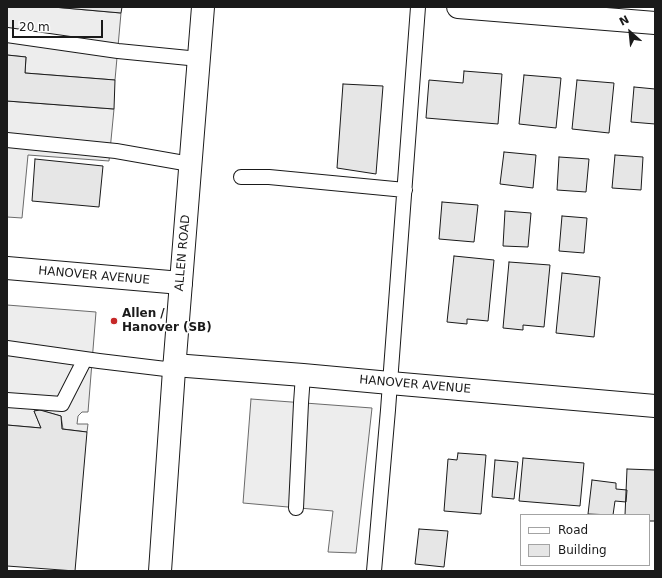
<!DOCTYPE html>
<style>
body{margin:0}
#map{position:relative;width:662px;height:578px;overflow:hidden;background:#fff;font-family:"DejaVu Sans",sans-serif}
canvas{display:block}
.frame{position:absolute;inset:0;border:8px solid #1a1a1a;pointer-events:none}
.legend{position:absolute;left:520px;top:514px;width:130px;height:52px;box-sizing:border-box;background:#fff;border:1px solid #a3a3a3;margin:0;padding:5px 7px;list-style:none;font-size:12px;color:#1a1a1a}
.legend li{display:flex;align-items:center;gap:8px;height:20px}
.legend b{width:20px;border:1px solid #a3a3a3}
.north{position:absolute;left:610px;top:12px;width:40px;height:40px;-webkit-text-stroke:3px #fff;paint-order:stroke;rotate:333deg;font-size:11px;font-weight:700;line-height:16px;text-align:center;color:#1a1a1a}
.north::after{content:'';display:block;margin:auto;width:14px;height:18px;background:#1a1a1a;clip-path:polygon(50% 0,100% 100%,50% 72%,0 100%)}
.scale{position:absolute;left:12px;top:20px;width:91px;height:18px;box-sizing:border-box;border:2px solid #1a1a1a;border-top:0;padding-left:5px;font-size:12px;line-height:14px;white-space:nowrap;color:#1a1a1a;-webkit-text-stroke:3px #fff;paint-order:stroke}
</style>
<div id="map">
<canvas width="662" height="578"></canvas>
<div class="frame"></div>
<ul class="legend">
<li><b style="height:5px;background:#fff"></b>Road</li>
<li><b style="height:11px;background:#e6e6e6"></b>Building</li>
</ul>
<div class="north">N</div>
<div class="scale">20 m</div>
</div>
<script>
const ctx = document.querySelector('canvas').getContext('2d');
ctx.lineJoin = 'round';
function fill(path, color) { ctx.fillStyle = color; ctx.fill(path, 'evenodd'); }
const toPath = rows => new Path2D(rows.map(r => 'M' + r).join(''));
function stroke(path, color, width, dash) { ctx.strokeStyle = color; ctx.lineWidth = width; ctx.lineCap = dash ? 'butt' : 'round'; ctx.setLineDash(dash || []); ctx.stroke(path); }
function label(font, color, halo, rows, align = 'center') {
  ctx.font = font + ' "DejaVu Sans",sans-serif'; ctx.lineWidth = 3; ctx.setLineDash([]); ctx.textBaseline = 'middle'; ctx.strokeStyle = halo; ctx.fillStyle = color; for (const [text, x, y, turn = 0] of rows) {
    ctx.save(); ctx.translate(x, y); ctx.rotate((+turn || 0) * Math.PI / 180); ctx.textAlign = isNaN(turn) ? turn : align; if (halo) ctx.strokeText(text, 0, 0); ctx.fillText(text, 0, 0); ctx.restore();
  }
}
const built = toPath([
 [7,7,53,7,121,13,115,80,25,73,26,57,7,55,7,7],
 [7,101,114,109,109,161,28,155,22,218,7,217,7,101],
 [7,305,96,312,88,412,82,412,78,416,77,424,88,424,87,432,63,429,61,416,40,410,34,411,41,428,7,425,7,305],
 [251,399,372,408,356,553,328,552,333,511,243,503,251,399]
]);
fill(built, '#ededed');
stroke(built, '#6a6a6a', 1);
const building = toPath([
 [53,7,122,7,121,13,53,7],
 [7,55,26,57,25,73,115,80,114,109,7,101,7,55],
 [464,71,502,74,498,124,426,118,429,80,463,83,464,71],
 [524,75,561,78,556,128,519,124,524,75],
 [577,80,614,83,609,133,572,129,577,80],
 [343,84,383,86,376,174,337,168,343,84],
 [634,87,655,89,655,124,631,122,634,87],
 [504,152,536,155,533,188,500,184,504,152],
 [615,155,643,157,641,190,612,188,615,155],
 [559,157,589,159,586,192,557,190,559,157],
 [35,159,103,166,99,207,32,201,35,159],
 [442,202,478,205,474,242,439,239,442,202],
 [505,211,531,213,528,247,503,246,505,211],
 [562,216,587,218,584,253,559,251,562,216],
 [454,256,494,260,488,321,467,319,467,324,447,322,454,256],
 [509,262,550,265,544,327,523,325,523,330,503,328,509,262],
 [562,273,600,277,594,337,556,333,562,273],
 [40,410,61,416,62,429,87,432,75,571,7,566,7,425,41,428,34,411,40,410],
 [458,453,486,455,481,514,444,511,448,459,457,460,458,453],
 [523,458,584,463,580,506,519,501,523,458],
 [495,460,518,462,514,499,492,497,495,460],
 [627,469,655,470,655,521,649,521,649,515,625,515,627,469],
 [592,480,616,483,616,489,627,490,626,502,615,501,613,515,588,514,592,480],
 [419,529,448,531,444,567,415,564,419,529]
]);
fill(building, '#e6e6e6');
stroke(building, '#1a1a1a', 1);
const lane = toPath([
 [7,35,118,51,199,59],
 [7,140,116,151,190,164],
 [241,177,269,177,405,190],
 [7,348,99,361,174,370],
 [7,400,62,404,85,359],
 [296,508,301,403,303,375],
 [374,571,388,410,418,7]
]);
const street = toPath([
 [458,7,655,23],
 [7,268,181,283],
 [174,365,303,375,390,383,655,406]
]);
const secondary = toPath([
 [160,571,174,370,203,7]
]);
stroke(lane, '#1a1a1a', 16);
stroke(street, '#1a1a1a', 24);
stroke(secondary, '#1a1a1a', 24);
stroke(lane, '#fff', 14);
stroke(street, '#fff', 22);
stroke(secondary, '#fff', 22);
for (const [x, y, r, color] of [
 [114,321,4,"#c62828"]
]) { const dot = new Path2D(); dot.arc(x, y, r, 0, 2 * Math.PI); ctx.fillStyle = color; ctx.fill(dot); stroke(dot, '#fff', 1.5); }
label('12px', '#1a1a1a', '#fff', [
 ["ALLEN ROAD",183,253,-85],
 ["HANOVER AVENUE",94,276,5],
 ["HANOVER AVENUE",415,385,5]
]);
label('bold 12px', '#1a1a1a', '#fff', [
 ["Allen /",122,314],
 ["Hanover (SB)",122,328]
], 'left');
</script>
